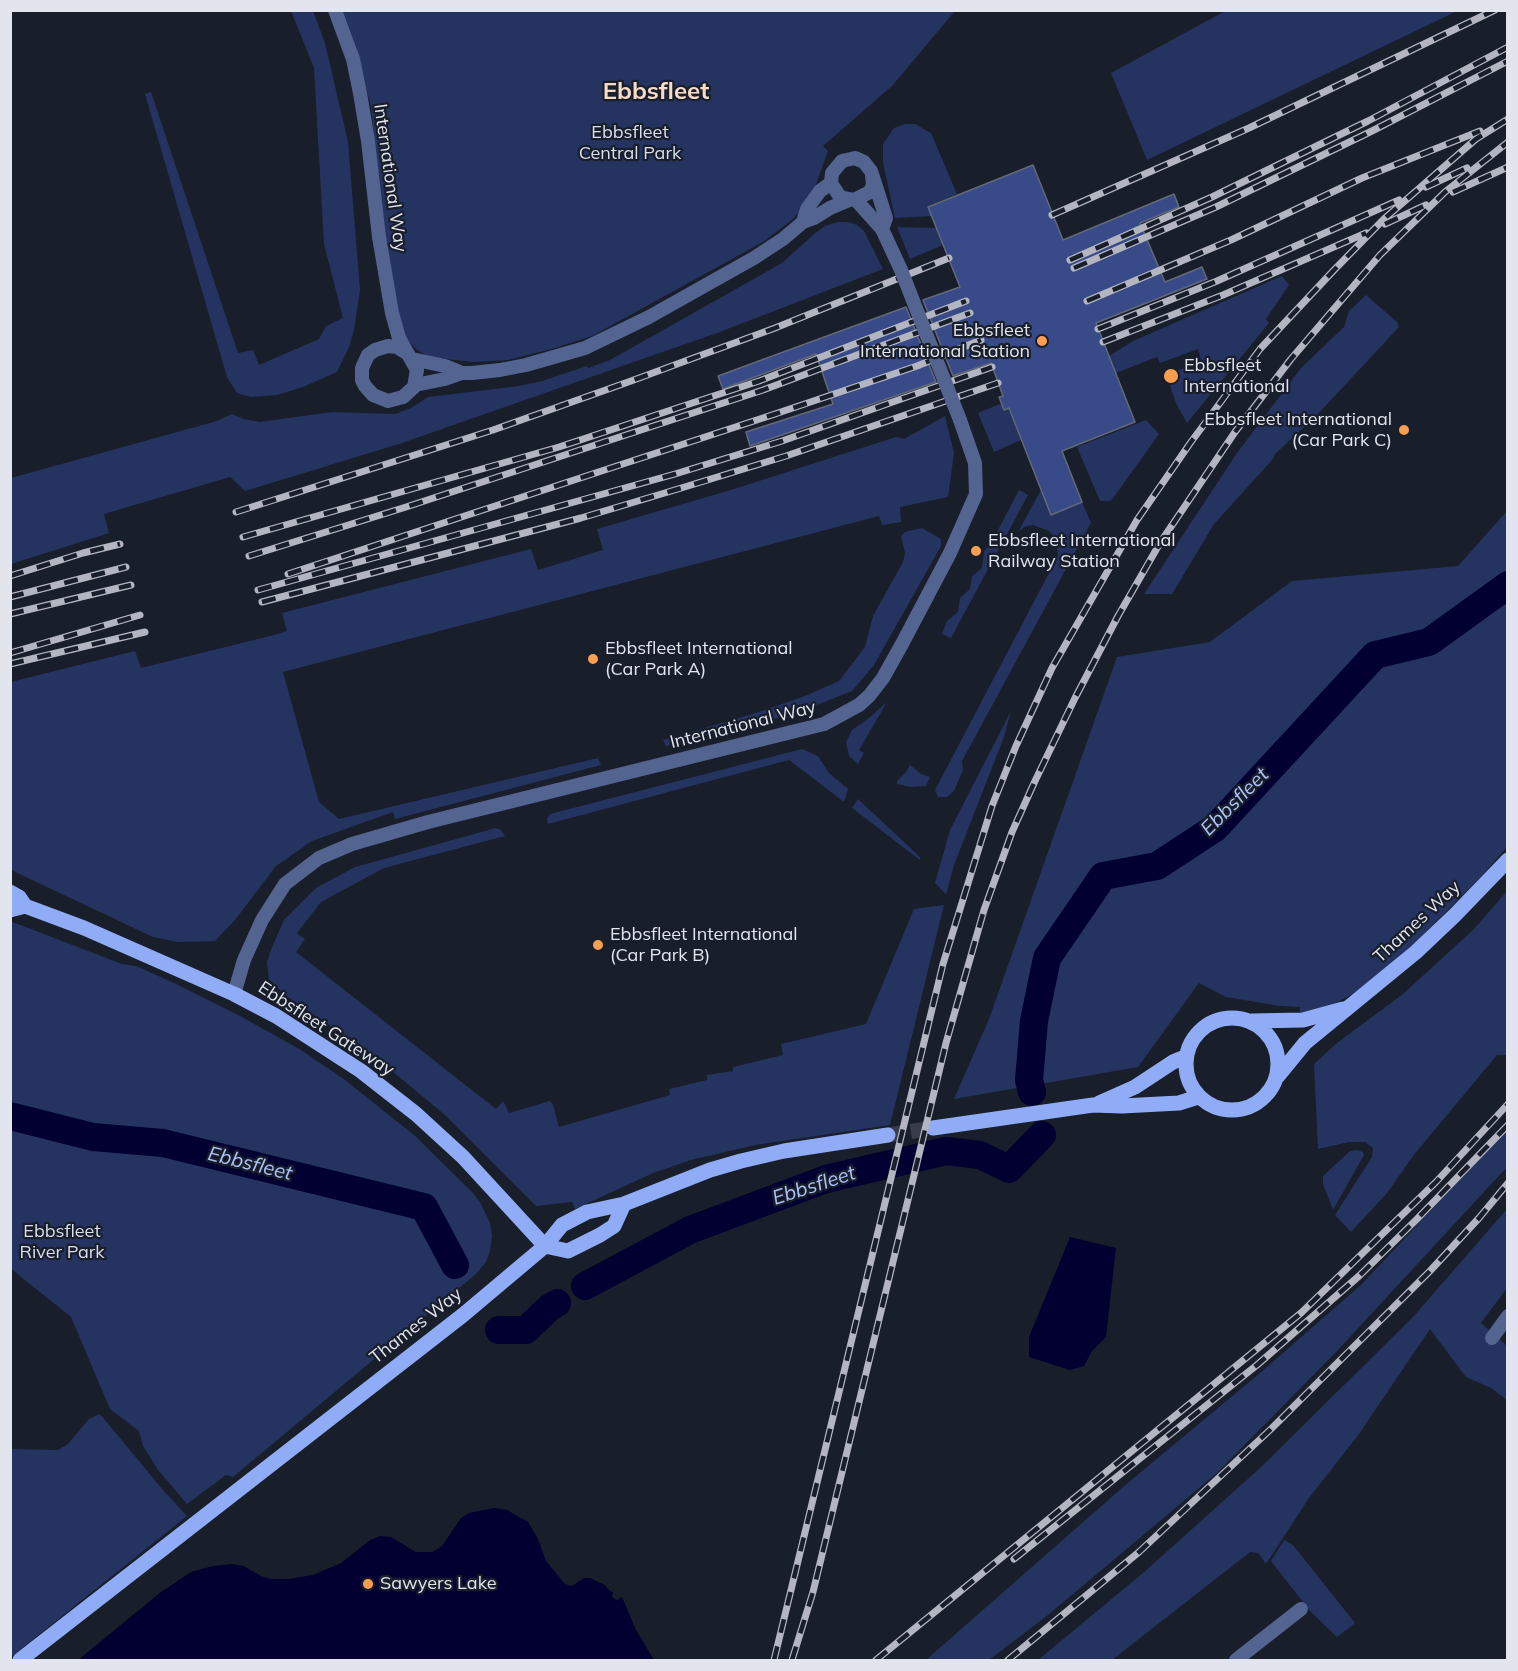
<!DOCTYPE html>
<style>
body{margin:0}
#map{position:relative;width:1518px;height:1671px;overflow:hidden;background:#191e2b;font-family:Mulish,sans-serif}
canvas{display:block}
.frame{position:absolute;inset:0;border:12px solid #e2e5ee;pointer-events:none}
</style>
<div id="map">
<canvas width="1518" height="1671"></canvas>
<div class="frame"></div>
</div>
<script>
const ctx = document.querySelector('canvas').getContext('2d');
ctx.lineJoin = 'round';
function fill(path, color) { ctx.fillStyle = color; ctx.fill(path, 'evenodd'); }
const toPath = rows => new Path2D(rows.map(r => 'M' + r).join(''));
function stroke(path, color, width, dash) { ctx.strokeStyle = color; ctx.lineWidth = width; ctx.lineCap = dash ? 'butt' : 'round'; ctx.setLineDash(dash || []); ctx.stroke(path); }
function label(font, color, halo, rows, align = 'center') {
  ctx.font = font + ' Mulish,sans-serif'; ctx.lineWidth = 4.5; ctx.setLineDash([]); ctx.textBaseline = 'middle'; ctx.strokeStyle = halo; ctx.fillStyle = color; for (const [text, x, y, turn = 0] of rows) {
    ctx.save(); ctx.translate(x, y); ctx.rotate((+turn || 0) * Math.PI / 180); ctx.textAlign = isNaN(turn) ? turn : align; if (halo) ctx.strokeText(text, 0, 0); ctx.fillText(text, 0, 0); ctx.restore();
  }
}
fill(toPath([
 [1227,10,1457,10,1457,11,1147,160,1111,73],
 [291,11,313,11,325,43,348,142,360,290,354,330,349,347,337,372,303,387,277,395,251,397,237,393,227,377,145,94,151,92,238,353,253,350,259,365,319,339,326,326,343,318,324,244,314,68],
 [343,11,955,11,892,86,823,146,828,151,815,187,801,210,793,219,763,242,592,336,555,348,508,360,473,362,429,357,417,350,402,334,385,240,371,107,355,43],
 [905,124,915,124,931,133,957,194,928,206,932,216,895,218,894,214,883,162,883,144,894,128],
 [838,222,848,222,857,225,864,231,883,269,717,333,399,444,245,491,230,477,104,514,109,533,11,564,11,478,217,421,232,414,244,419,260,422,332,412,395,414,411,408,428,397,519,386,542,381,587,366,588,368,610,360,782,263,814,234,825,226],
 [897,227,937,228,943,245,910,259],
 [1282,276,1289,285,1266,319,1269,323,1187,423,1176,403,1170,386,1175,372,1201,360,1198,349,1160,363,1157,357,1116,373,1109,356,1133,341],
 [1366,295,1397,322,1399,327,1317,415,1275,454,1273,459,1214,524,1172,594,1144,594,1237,453,1301,368,1344,327,1349,311],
 [1000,404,1009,408,1021,440,994,452,978,413],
 [945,416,954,453,948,497,900,507,901,522,882,525,879,516,283,672,319,802,339,819,598,758,601,765,395,819,393,812,312,841,276,866,235,920,215,941,178,942,153,937,11,870,11,682,135,651,141,668,274,635,287,631,282,613,531,549,538,570,603,550,597,529,734,489,896,437,904,439],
 [1146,420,1159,434,1111,501,1100,501,1077,447],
 [1019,490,1028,495,1006,536,997,532],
 [1041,490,1051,515,1082,502,1091,523,962,761,963,770,954,791,947,797,938,797,935,790,1058,556,1056,539,1049,531,1033,525,1024,527,1018,532],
 [1507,511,1507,847,1478,880,1417,941,1389,966,1356,992,1332,1005,1300,1013,1300,1007,1280,1006,1226,997,1199,983,1138,1067,954,1099,989,1019,1117,657,1210,642,1292,581,1458,566],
 [922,528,941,539,941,546,874,665,852,691,794,714,666,746,663,740,753,714,805,696,839,681,865,647,873,616,903,562,905,553,901,536,905,532],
 [992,540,1001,545,951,638,942,634,947,621,958,612,960,598,970,589,972,576,982,568,984,552],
 [887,702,859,750,864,753,858,764,849,756,846,742,852,730,869,718],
 [1011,711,1004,737,954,865,946,894,935,883,950,830],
 [802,749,818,756,829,773,848,789,844,802,789,760,548,824,547,819,550,814],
 [910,765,921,774,930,777,926,786,910,787,897,784,897,781,906,772],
 [858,799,920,857,920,860,852,808],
 [496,828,501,830,505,836,384,868,321,902,297,933,305,939,296,952,496,1109,503,1101,509,1113,550,1101,553,1105,559,1127,670,1095,669,1089,707,1080,707,1075,733,1071,733,1067,783,1055,781,1044,866,1024,914,909,944,905,890,1125,755,1145,691,1160,653,1173,575,1209,572,1202,536,1206,445,1115,369,1052,285,995,269,979,267,962,272,947,284,920,316,888,355,867],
 [1507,891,1507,1055,1497,1055,1413,1156,1387,1193,1351,1232,1335,1215,1372,1157,1373,1148,1365,1142,1349,1142,1318,1149,1314,1064,1337,1043,1403,994,1474,929],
 [10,921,122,964,136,966,174,983,240,1016,301,1050,345,1080,414,1135,473,1193,480,1202,490,1223,492,1235,490,1251,486,1262,476,1274,233,1477,226,1475,187,1504,158,1470,143,1446,139,1431,110,1409,71,1317,11,1269],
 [1507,1129,1507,1167,1337,1351,1217,1473,1048,1615,989,1660,926,1660,1123,1487,1260,1373,1361,1285],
 [1357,1150,1363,1152,1364,1155,1333,1210,1323,1184,1323,1176,1350,1151],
 [1507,1209,1507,1288,1481,1323,1507,1346,1507,1400,1491,1388,1466,1377,1430,1329,1359,1434,1309,1498,1266,1564,1258,1553,1250,1552,1112,1660,1038,1660,1143,1573,1260,1468,1413,1317],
 [100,1414,163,1490,187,1516,11,1657,11,1449,58,1450,68,1444,89,1419],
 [1284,1540,1293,1545,1355,1623,1337,1637,1310,1611,1271,1561]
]), '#253361');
fill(toPath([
 [1070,1237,1116,1248,1106,1337,1092,1351,1084,1366,1070,1370,1029,1357,1029,1337],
 [494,1508,507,1510,528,1522,538,1539,546,1561,565,1584,572,1586,584,1578,590,1578,605,1585,610,1591,613,1592,612,1597,617,1600,622,1597,636,1630,654,1660,78,1660,161,1592,191,1572,213,1566,231,1564,244,1566,261,1576,270,1579,289,1579,313,1575,341,1563,370,1540,380,1536,391,1537,416,1552,432,1552,442,1546,461,1518,469,1513]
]), '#020031');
stroke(toPath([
 [1032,1092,1029,1080,1034,1021,1047,958,1103,876,1157,866,1215,828,1375,655,1429,642,1508,585],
 [10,1116,93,1137,163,1143,424,1207,455,1265],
 [585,1286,690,1230,826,1179,946,1151,980,1155,1009,1169,1042,1135],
 [499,1330,526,1330,549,1308,557,1303]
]), '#020031', 28);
const building = toPath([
 [1033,165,1063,240,1174,194,1179,207,1140,223,1165,282,1202,267,1207,279,1096,323,1135,422,1062,451,1082,502,1051,515,1009,408,1004,410,999,397,1003,396,991,363,953,376,923,300,960,287,928,207,1033,165],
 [906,307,936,382,750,446,746,432,833,404,816,354,723,389,718,376,906,307]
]);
fill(building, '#384b88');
stroke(building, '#636978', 1.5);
stroke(toPath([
 [888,1135,933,1128]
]), '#373c48', 15, [15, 8]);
stroke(toPath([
 [335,10,353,59,360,93,368,141,379,237,392,313,399,338,417,370,414,387,403,397,388,401,373,395,365,386,362,380,362,368,368,355,375,350,388,346,397,347,405,352],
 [856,200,882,229,886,218,871,171,864,162,855,158,842,161,832,173,831,183,840,197,854,200,870,192,873,185,872,175],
 [803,222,807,209,820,191,831,183],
 [412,359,445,366,462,373,472,373,500,370,526,365,585,348,649,317,754,258,783,239,803,222,814,218,830,208,849,200],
 [415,385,445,379,462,373],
 [234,994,244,960,262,920,285,884,319,858,352,844,428,822,824,724,859,705,869,696,883,678,902,644,950,553,976,494,975,463,960,420],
 [1492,1338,1508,1316],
 [1236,1660,1301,1609]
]), '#546491', 14);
stroke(toPath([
 [10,892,19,897,25,906,84,928,234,994,276,1016,361,1071,416,1114,463,1157,545,1246],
 [10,910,25,906],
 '1186 1064a46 46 0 1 1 92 0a46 46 0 1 1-92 0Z',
 [1252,1021,1303,1020,1343,1009],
 [1278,1076,1305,1043,1416,952,1455,915,1508,860],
 [1099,1103,1135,1087,1173,1062,1185,1057],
 [933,1128,1093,1105,1122,1106,1179,1103,1198,1097],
 [545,1246,568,1251,600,1235,614,1226,624,1204],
 [20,1660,463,1315,545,1246,562,1225,587,1212,624,1204,710,1170,741,1161,784,1151,888,1135]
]), '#91acf6', 15);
const rail = toPath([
 [1426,187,1467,168],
 [1453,192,1508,167],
 [1052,215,1249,128,1495,10],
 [1385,224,1426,205],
 [1070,260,1212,197,1368,121,1508,47],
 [1074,268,1216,207,1372,131,1508,61],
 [1087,301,1231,240,1362,178,1480,131],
 [1098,329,1217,281,1399,200],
 [1103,342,1223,295,1366,233],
 [236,512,493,430,631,381,775,328,949,258],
 [243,537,559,447,759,381,966,301],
 [249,556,406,507,763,390,970,313],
 [288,574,772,415,917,366,981,340],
 [10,576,83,553,120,544],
 [258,590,675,474,782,441,992,367],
 [10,597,126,567],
 [262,602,581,518,678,489,786,456,998,383],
 [10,614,131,585],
 [10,653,140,615],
 [10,664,145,632],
 [1014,1559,1257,1365,1359,1276,1417,1219,1508,1125],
 [774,1660,943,964,992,806,1016,746,1052,668,1137,520,1191,442,1260,349,1335,269,1384,219,1476,139,1508,119],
 [792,1660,813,1592,946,1043,984,910,1012,832,1035,781,1075,698,1118,616,1160,543,1235,432,1291,359,1380,255,1445,192,1508,142],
 [876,1660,1301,1313,1436,1182,1508,1104],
 [1008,1660,1139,1552,1271,1429,1430,1271,1479,1218,1508,1183]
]);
stroke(rail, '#b3b6c0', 7);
stroke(rail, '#191e2b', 4.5, [14]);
stroke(toPath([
 [882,229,901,270,960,420]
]), '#546491', 14);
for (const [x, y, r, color] of [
 [1042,341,6,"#fb9e50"],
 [1171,376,8,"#fb9e50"],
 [1404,430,6,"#fb9e50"],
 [976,551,6,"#fb9e50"],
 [593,659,6,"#fb9e50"],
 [598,945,6,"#fb9e50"],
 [368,1584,6,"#fb9e50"]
]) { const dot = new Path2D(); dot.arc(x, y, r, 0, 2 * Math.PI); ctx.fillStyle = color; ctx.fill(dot); stroke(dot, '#191e2b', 2); }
label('18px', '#d7dff1', '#191e2b', [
 ["Ebbsfleet",630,133],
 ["Central Park",630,154],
 ["Ebbsfleet",62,1232],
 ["River Park",62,1253]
]);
label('18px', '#e2e5ee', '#191e2b', [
 ["International Way",390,178,82],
 ["International Way",743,725,-14],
 ["Thames Way",1417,922,-43],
 ["Ebbsfleet Gateway",326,1029,33],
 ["Thames Way",416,1326,-38]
]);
label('18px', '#e2e5ee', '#191e2b', [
 ["Ebbsfleet",1030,331,"right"],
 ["International Station",1030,352,"right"],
 ["Ebbsfleet",1184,366],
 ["International",1184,387],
 ["Ebbsfleet International",1392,420,"right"],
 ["(Car Park C)",1392,441,"right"],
 ["Ebbsfleet International",988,541],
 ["Railway Station",988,562],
 ["Ebbsfleet International",605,649],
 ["(Car Park A)",605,670],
 ["Ebbsfleet International",610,935],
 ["(Car Park B)",610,956],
 ["Sawyers Lake",380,1584]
], 'left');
label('italic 20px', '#aec2f9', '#191e2b', [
 ["Ebbsfleet",1235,802,-45],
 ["Ebbsfleet",250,1164,14],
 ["Ebbsfleet",814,1186,-18]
]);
label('bold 24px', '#f6dbc8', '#191e2b', [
 ["Ebbsfleet",656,92]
]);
</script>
